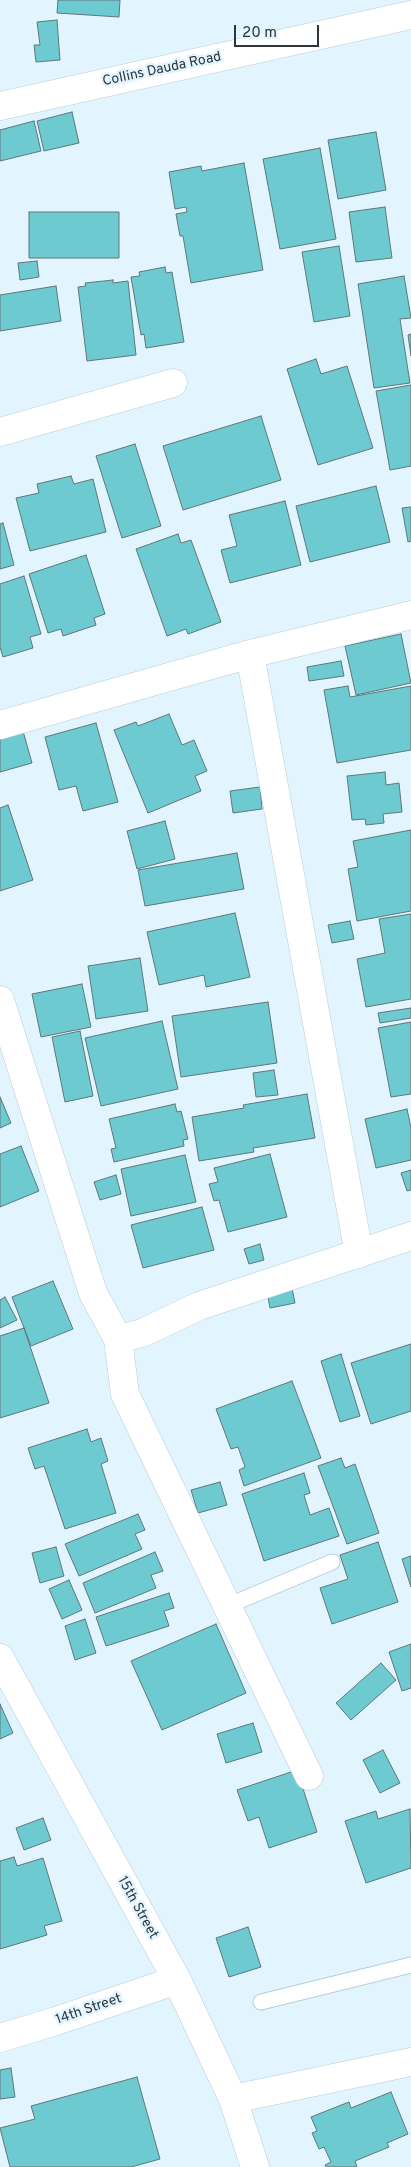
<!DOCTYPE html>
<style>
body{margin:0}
#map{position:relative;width:411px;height:2167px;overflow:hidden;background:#e2f5fe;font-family:Overpass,sans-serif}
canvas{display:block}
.scale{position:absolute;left:234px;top:25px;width:85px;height:22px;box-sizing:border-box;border:2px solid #2d363b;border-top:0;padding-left:6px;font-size:15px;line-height:18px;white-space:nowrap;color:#2d363b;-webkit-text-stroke:4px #e2f5fe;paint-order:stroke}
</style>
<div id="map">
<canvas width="411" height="2167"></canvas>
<div class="scale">20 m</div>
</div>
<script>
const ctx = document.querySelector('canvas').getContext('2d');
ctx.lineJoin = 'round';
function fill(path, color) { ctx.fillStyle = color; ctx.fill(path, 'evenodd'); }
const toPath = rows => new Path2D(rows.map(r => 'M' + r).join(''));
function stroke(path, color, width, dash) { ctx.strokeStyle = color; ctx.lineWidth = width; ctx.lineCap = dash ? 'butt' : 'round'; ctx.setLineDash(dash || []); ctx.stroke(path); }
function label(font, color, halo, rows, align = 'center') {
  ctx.font = font + ' Overpass,sans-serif'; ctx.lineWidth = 5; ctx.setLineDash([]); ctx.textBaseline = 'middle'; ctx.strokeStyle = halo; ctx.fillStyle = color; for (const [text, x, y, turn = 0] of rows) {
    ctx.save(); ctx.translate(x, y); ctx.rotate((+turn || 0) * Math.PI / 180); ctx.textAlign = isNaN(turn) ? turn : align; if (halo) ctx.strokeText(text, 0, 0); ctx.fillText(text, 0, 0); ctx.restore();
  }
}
const building = toPath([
 [58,0,120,0,119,17,57,13,58,0],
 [57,20,60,60,36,62,34,45,40,45,37,22,57,20],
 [72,112,79,143,44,151,37,121,72,112],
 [34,121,41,151,0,161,0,130,34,121],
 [376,132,386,190,338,199,328,140,376,132],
 [320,148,336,239,280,249,263,159,320,148],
 [244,163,263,270,191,283,183,236,180,236,176,214,187,212,186,207,175,209,169,172,201,166,202,171,244,163],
 [385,207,392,258,356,262,349,212,385,207],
 [29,212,119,212,119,258,29,258,29,212],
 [339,246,350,316,314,322,302,252,339,246],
 [37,261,39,277,20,280,18,263,37,261],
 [165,267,166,273,172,272,184,342,146,348,144,334,141,335,131,277,140,276,139,272,165,267],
 [404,276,411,318,400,319,410,383,374,388,358,284,404,276],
 [113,280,113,283,128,281,136,355,87,361,78,287,86,286,85,283,113,280],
 [56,286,61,321,0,331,0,295,56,286],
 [411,334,411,356,408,335,411,334],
 [316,359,321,374,347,366,373,448,318,465,287,369,316,359],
 [411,385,411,466,390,470,376,391,411,385],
 [261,416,281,480,183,510,163,446,261,416],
 [135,444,161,526,122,538,96,456,135,444],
 [71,476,74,484,93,479,106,532,30,551,16,498,39,493,37,484,71,476],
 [376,486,390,542,310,562,296,506,376,486],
 [285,501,301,565,230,583,221,550,237,546,229,515,285,501],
 [411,507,411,541,408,542,402,508,411,507],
 [3,523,14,565,0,569,0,524,3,523],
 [178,534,181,543,191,540,221,622,188,634,186,629,167,636,136,549,178,534],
 [86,555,105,614,94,618,96,625,63,636,61,629,48,633,29,574,86,555],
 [24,576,41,634,30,637,33,648,3,657,0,647,0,584,24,576],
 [401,634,411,683,356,695,345,646,401,634],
 [341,661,344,676,309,681,307,667,341,661],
 [348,686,350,697,411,686,411,750,337,763,324,690,348,686],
 [169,714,182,745,194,740,207,771,195,776,201,791,148,813,114,730,136,722,138,726,169,714],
 [96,723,118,802,83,811,76,786,59,790,45,737,96,723],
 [23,731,32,763,0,772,0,738,23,731],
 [385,772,386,785,399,783,402,812,383,814,384,823,366,825,365,819,352,820,347,776,385,772],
 [260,787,262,809,233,813,230,791,260,787],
 [8,805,33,880,0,891,0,808,8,805],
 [165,821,175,859,137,869,127,831,165,821],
 [411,830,411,911,357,921,348,869,358,867,353,841,411,830],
 [237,853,244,889,145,906,138,870,237,853],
 [235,913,250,977,206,987,204,975,159,985,147,932,235,913],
 [411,914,411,999,366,1007,357,959,385,953,379,919,411,914],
 [350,921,354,939,332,943,328,925,350,921],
 [140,958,148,1011,96,1019,88,966,140,958],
 [82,984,91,1027,41,1037,32,994,82,984],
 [268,1002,277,1063,181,1077,172,1016,268,1002],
 [411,1008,411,1018,380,1023,378,1013,411,1008],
 [162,1021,178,1089,101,1106,85,1038,162,1021],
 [411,1022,411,1094,391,1097,378,1028,411,1022],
 [80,1031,93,1096,65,1102,52,1037,80,1031],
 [274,1070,278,1095,256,1097,253,1073,274,1070],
 [307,1094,315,1138,253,1148,254,1152,199,1161,192,1117,244,1108,243,1105,307,1094],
 [0,1097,11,1123,0,1128,0,1097],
 [175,1104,177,1112,181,1111,188,1139,183,1140,184,1146,114,1162,111,1149,116,1148,109,1119,175,1104],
 [407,1109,411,1128,411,1160,376,1168,365,1119,407,1109],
 [21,1146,39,1191,0,1207,0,1154,21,1146],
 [270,1154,287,1217,228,1232,219,1200,214,1201,209,1184,218,1182,214,1168,270,1154],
 [185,1155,196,1202,131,1216,121,1169,185,1155],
 [411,1170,411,1190,407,1191,401,1173,411,1170],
 [116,1175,121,1194,100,1200,94,1182,116,1175],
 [202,1207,214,1250,143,1268,131,1225,202,1207],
 [260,1244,264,1260,249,1264,244,1249,260,1244],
 [53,1281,73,1329,31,1346,12,1297,53,1281],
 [291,1283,295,1303,270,1308,266,1287,291,1283],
 [5,1297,17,1320,0,1328,0,1300,5,1297],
 [24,1328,49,1403,0,1418,0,1336,24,1328],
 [411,1344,411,1411,371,1424,351,1363,411,1344],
 [341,1354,360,1416,340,1422,321,1361,341,1354],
 [292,1381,321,1458,244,1486,239,1470,245,1467,238,1447,231,1449,216,1409,292,1381],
 [87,1429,91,1442,101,1438,108,1461,101,1464,116,1513,65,1529,44,1466,35,1469,28,1448,87,1429],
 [341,1458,345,1468,355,1464,379,1533,347,1544,318,1466,341,1458],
 [304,1473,310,1493,304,1495,310,1515,329,1508,339,1536,264,1561,242,1494,304,1473],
 [220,1482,227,1505,198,1513,191,1490,220,1482],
 [138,1514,145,1530,135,1534,142,1549,79,1576,65,1544,138,1514],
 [378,1542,398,1602,332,1624,320,1588,348,1579,340,1555,378,1542],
 [56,1547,64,1576,40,1583,32,1553,56,1547],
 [155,1552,163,1571,151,1575,156,1588,95,1613,83,1583,155,1552],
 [411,1556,411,1587,402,1559,411,1556],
 [69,1580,82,1610,62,1619,49,1589,69,1580],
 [169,1593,174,1608,164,1611,169,1626,106,1646,96,1617,169,1593],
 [85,1619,96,1653,75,1660,65,1626,85,1619],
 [216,1624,246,1693,162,1730,131,1661,216,1624],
 [411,1644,411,1688,402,1691,389,1652,411,1644],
 [381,1663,396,1680,351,1720,336,1703,381,1663],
 [0,1704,13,1733,0,1739,0,1704],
 [253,1723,262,1752,226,1763,217,1734,253,1723],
 [383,1750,400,1783,380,1793,363,1760,383,1750],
 [297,1770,317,1832,269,1848,259,1817,248,1821,237,1790,297,1770],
 [410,1809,411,1868,366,1883,345,1821,376,1811,378,1819,410,1809],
 [43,1818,51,1840,24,1850,16,1828,43,1818],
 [14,1857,17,1866,43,1858,62,1921,44,1926,47,1935,0,1949,0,1861,14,1857],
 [248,1927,261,1967,229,1977,216,1938,248,1927],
 [11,2068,15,2097,0,2099,0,2070,11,2068],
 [137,2077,160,2159,131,2167,10,2167,0,2128,35,2119,31,2106,137,2077],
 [391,2092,408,2134,387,2143,389,2147,355,2161,357,2167,326,2167,325,2165,331,2162,324,2147,319,2149,312,2133,317,2131,311,2117,349,2102,351,2108,391,2092]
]);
fill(building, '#6ecad1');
stroke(building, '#5e7779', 1);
const service = toPath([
 [227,1606,332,1562],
 [261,2002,411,1965]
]);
const minor = toPath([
 [0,106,411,15],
 [0,432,173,383],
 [250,654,359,1254],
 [0,725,250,654,411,615],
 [0,1000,93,1293,118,1339,142,1333,199,1306,411,1236],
 [118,1339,125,1394,309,1776],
 [0,1658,177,1980,233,2099,255,2167],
 [0,2038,56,2021,177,1980],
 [233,2099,411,2062]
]);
stroke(service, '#b6cdd9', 17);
stroke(minor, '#b6cdd9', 29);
stroke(service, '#fff', 15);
stroke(minor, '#fff', 28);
label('14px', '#2d363b', '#e2f5fe', [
 ["Collins Dauda Road",162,70,-12],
 ["15th Street",137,1908,61],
 ["14th Street",89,2010,-19]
]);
</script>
